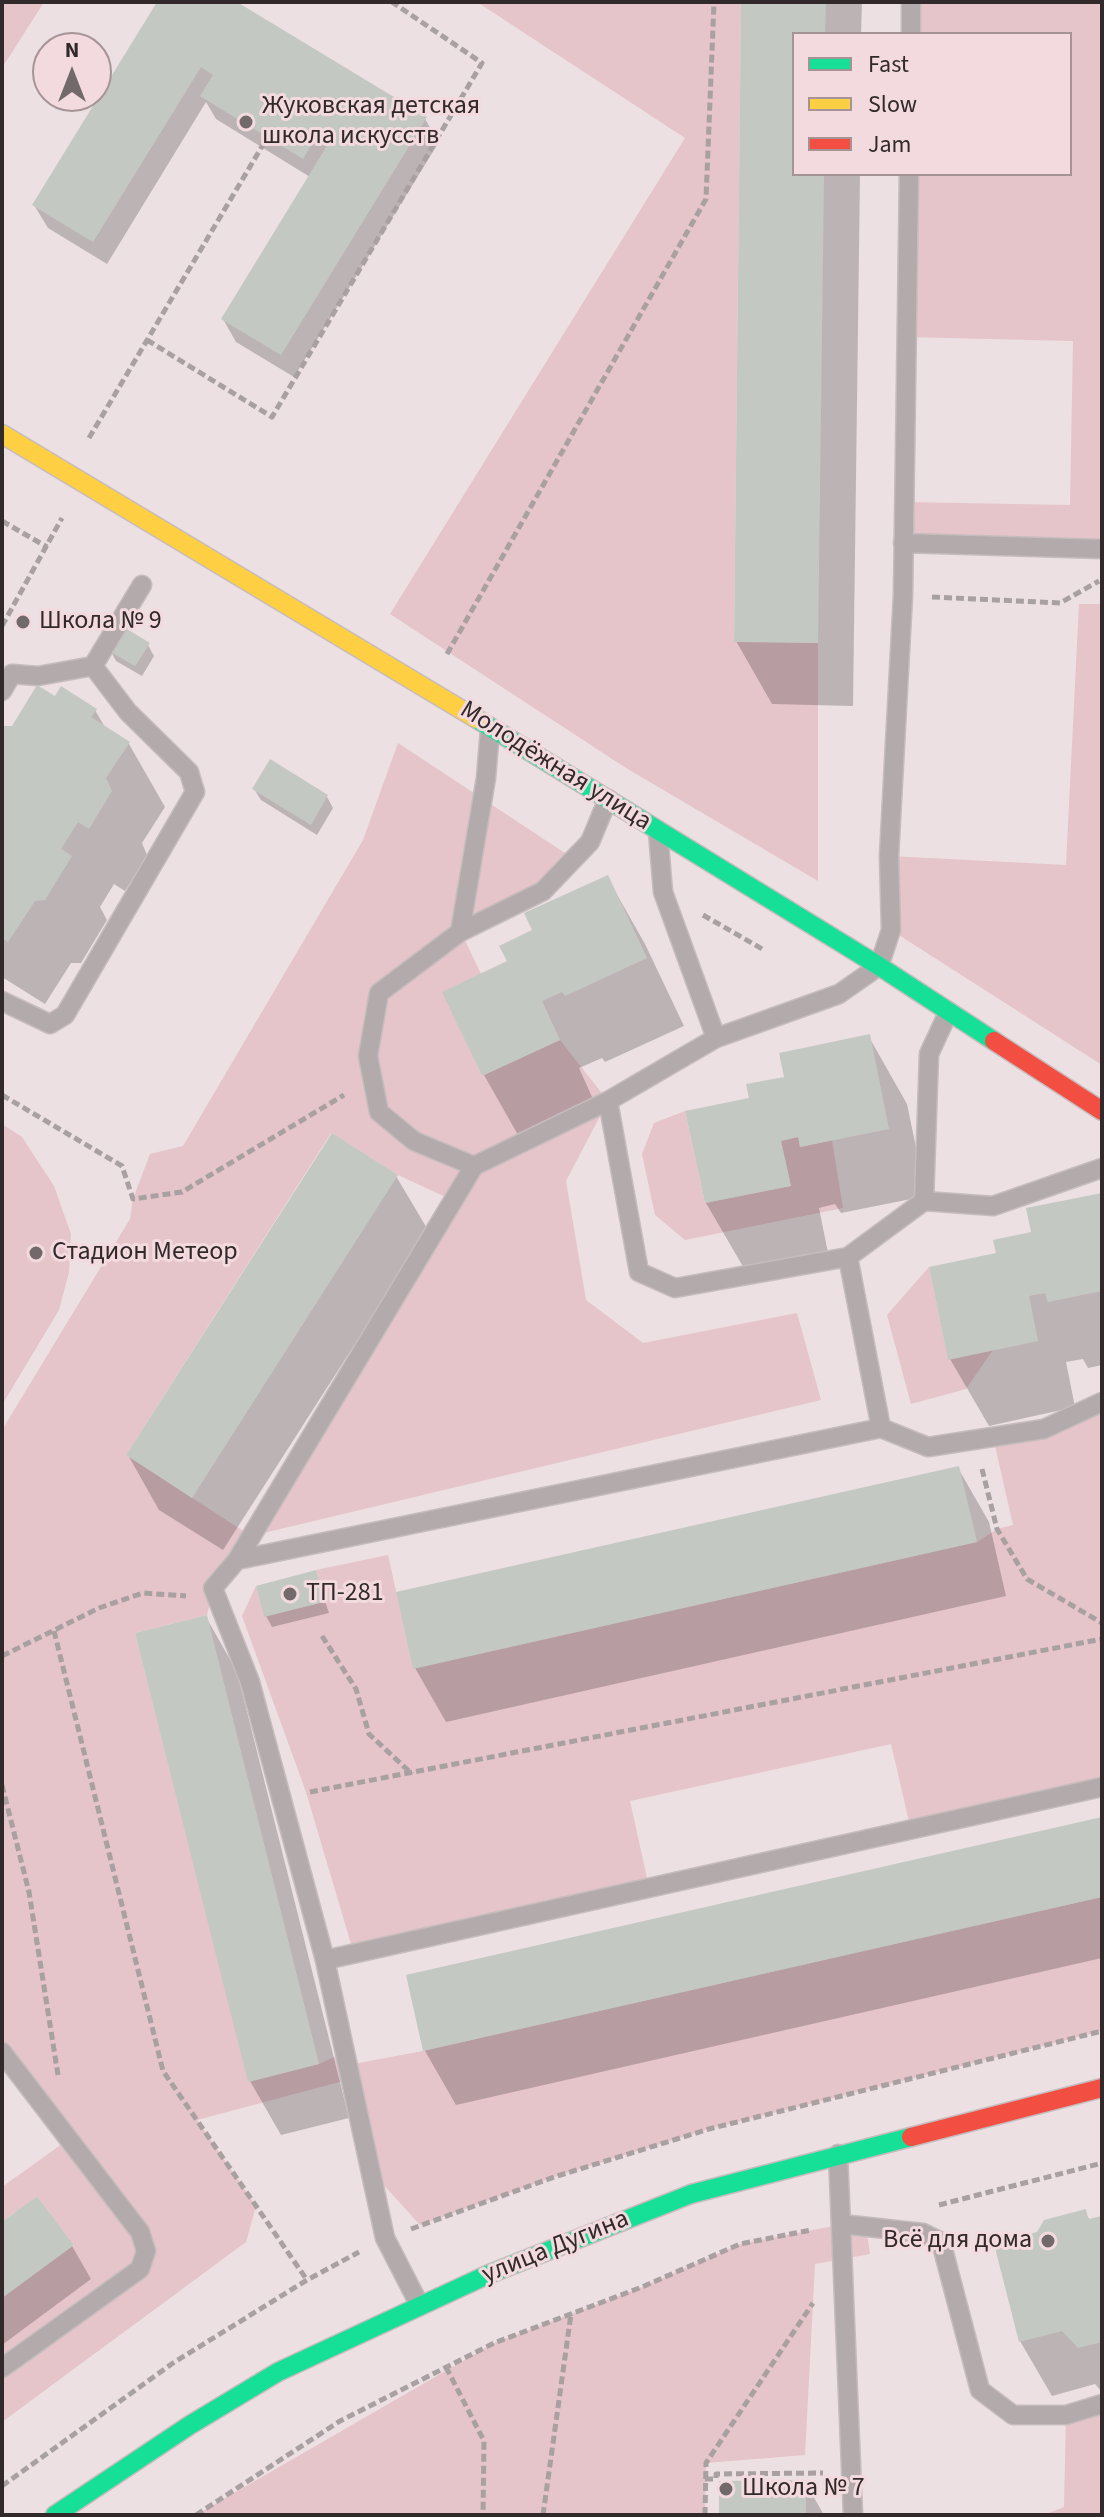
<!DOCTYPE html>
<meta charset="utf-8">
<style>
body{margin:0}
#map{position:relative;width:1104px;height:2517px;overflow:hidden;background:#ece0e2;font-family:"Source Sans 3",sans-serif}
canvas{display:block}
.frame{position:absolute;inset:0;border:4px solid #31292a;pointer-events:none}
.legend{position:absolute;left:792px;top:32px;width:280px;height:144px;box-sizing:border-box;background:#f2dade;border:2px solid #a59396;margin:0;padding:10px 14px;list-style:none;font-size:24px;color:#31292a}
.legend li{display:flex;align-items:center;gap:16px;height:40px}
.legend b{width:40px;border:2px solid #a59396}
.north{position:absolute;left:32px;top:32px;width:80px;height:80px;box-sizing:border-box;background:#f2dade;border:2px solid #a59396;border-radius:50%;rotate:0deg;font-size:22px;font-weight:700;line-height:32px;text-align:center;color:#31292a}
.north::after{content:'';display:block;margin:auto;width:28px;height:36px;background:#72696a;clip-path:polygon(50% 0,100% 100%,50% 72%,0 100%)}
</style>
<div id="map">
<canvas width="1104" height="2517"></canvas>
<div class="frame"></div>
<ul class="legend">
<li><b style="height:10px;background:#16e098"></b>Fast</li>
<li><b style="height:10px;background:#ffcf43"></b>Slow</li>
<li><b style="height:10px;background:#f24e42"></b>Jam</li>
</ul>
<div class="north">N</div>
</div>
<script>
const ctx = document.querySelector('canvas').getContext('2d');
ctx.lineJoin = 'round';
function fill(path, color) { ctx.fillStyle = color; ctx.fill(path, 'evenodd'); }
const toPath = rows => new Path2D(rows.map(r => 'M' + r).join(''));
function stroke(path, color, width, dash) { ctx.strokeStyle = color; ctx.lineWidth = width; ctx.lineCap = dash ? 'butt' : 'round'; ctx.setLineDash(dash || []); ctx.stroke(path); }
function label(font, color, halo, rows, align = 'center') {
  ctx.font = font + ' "Source Sans 3",sans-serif'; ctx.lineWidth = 6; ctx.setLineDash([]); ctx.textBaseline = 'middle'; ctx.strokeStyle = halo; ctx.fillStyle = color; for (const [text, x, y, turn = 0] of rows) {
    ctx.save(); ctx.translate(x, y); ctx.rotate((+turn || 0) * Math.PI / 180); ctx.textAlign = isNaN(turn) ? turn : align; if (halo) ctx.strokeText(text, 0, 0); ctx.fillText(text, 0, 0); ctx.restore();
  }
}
fill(toPath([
 [2,2,44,2,2,68],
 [477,2,741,2,734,641,818,643,818,881,626,768,390,614,685,138],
 [911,2,1102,2,1102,549,903,543,903,502,1070,505,1073,341,906,337,908,174,1070,174,1070,34,910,34],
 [1079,604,1102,604,1102,1065,891,930,889,856,1066,865],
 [398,743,574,859,543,891,461,932,481,974,443,992,482,1076,560,1040,608,1101,566,1181,586,1300,643,1343,797,1313,821,1400,251,1536,213,1588,207,1615,135,1633,249,2082,319,2064,345,2052,348,2065,423,2051,1102,1897,1102,2031,709,2129,554,2177,420,2225,371,2171,351,2079,197,2120,256,2206,246,2242,2,2422,2,2298,74,2245,37,2196,2,2222,2,2187,69,2139,2,2052,2,1430,130,1219,133,1199,150,1154,183,1146,363,840],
 [331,1133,398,1175,452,1200,251,1536,126,1455],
 [685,1111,705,1203,791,1186,781,1141,798,1137,801,1147,832,1140,843,1208,685,1240,655,1215,642,1154,654,1123],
 [2,1124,22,1137,54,1186,71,1234,69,1272,59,1310,2,1405],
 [929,1267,948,1359,993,1350,966,1389,911,1404,887,1315],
 [1102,1402,1102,1787,911,1830,891,1744,630,1801,649,1887,354,1954,306,1792,242,1616,256,1586,264,1616,324,1602,316,1570,388,1555,413,1668,977,1542,997,1529,1013,1525,993,1437],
 [865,2220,870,2254,815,2264,805,2455,706,2463,705,2515,196,2515,494,2343,642,2287,740,2244],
 [1102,2404,1102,2515,1044,2515,1064,2507,1066,2415]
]), '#e5c4ca');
fill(toPath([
 [159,2,234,2,425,119,439,142,294,377,236,342,223,319,310,177,216,119,206,102,107,264,48,228,34,205],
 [743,2,862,2,861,34,794,34,794,174,860,174,853,706,772,704,736,641],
 [148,645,154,656,142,676,116,661,110,650],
 [56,699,95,710,106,729,129,744,165,807,142,843,147,855,125,891,114,884,100,907,107,920,81,963,71,963,45,1004,2,977,2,728,14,728],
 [254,789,327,797,333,808,317,835,261,800],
 [607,877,645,944,684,1026,605,1062,602,1058,579,1068,597,1108,522,1142,484,1075,510,962,535,931],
 [869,1037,907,1104,926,1196,841,1213,835,1204,819,1208,828,1253,745,1270,706,1203,786,1078],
 [396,1176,428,1230,223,1550,159,1510,128,1455],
 [1102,1195,1102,1365,1088,1368,1083,1359,1066,1362,1075,1407,989,1426,950,1359,999,1254],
 [958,1468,989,1522,1006,1596,446,1722,415,1668],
 [315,1572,329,1613,272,1627,266,1616],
 [206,1617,237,1672,349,2118,281,2135,250,2081],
 [1102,1819,1102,1958,456,2105,425,2051,408,1976],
 [1085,2211,1090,2221,1102,2218,1102,2392,1095,2384,1052,2396,1020,2341,1039,2234],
 [2,2224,72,2246,91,2279,2,2345],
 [805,2482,824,2515,721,2515]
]), '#0003');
fill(toPath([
 [157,2,237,2,427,117,281,355,221,319,328,144,316,137,303,159,200,96,213,75,201,67,93,242,32,205],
 [741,2,826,2,825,34,794,34,794,174,824,174,818,643,734,642],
 [122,626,150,643,135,666,107,650],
 [37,685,55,696,61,686,97,709,91,717,130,742,106,778,112,791,89,829,78,822,61,849,72,856,45,900,35,901,8,942,2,938,2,726,12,726],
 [270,759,328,795,311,825,252,789],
 [608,875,647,958,565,996,562,992,542,1001,560,1040,482,1076,442,992,507,961,499,946,532,930,524,913],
 [870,1034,889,1129,800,1147,798,1137,781,1141,791,1186,705,1203,685,1111,749,1098,746,1084,784,1077,779,1053],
 [332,1133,398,1175,192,1498,126,1455],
 [1102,1193,1102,1291,1048,1302,1045,1293,1029,1296,1038,1341,948,1360,929,1267,996,1253,993,1240,1031,1232,1026,1208],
 [959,1466,977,1542,413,1669,396,1592],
 [316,1570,324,1602,264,1617,256,1586],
 [207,1615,319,2064,248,2082,135,1633],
 [1102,1817,1102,1897,423,2051,406,1975],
 [37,2196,74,2245,2,2298,2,2222],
 [1086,2209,1088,2219,1102,2216,1102,2342,1078,2348,1062,2331,1019,2342,994,2244,1037,2232,1044,2220],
 [806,2480,806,2515,719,2515,719,2481]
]), '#c4c8c3');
const lane = toPath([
 [911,34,911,2],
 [903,543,1102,549],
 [2,691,12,674,38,676,93,666,142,585],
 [608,799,590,842,543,891,460,932,379,993,368,1056,379,1112,414,1141,474,1166,608,1101,716,1038],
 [658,832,663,892,716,1038,839,994,879,966,891,930,889,856,903,595,909,174],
 [460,932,486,778,490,729],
 [2,1001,50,1024,65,1015,195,792,189,772,128,712,93,666],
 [608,1101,639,1272,675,1288,848,1257],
 [474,1166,237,1560,881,1428],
 [1102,1168,993,1206,924,1201,848,1257,881,1428,928,1447,1044,1429,1102,1402],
 [924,1201,929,1054,948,1013],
 [237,1560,213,1588,250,1682,325,1960,385,2238,420,2306],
 [325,1960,1102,1787],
 [2,2052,140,2232,146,2251,140,2269,2,2368],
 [838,2154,853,2515],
 [841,2224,923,2233,941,2242,980,2390,1013,2415,1066,2415,1102,2404]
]);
const fast = toPath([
 [477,719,879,966,994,1041],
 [55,2515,190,2425,278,2372,487,2275,691,2194,911,2137]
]);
const slow = toPath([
 [2,434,477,719]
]);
const jam = toPath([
 [994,1041,1102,1111],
 [911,2137,1102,2088]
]);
stroke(lane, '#c6bcbe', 21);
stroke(fast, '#c6bcbe', 21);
stroke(slow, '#c6bcbe', 21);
stroke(jam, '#c6bcbe', 21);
stroke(toPath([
 [147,340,272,417,482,63,392,2],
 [89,438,267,138],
 [2,521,47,547],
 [932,597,1060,603,1099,581],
 [2,626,62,518],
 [447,654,706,199,714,2],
 [703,915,764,950],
 [2,1095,122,1166,133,1199,182,1192,344,1095],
 [982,1469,997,1529,1027,1579,1102,1623],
 [54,1631,163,2071,307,2280],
 [322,1636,356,1689,369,1734,412,1774],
 [2,1656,99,1608,143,1593,186,1596],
 [2,1785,29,1892,58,2075],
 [310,1792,1102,1639],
 [939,2205,1102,2163],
 [411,2229,554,2177,709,2129,1102,2031],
 [446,2367,484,2441,483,2515],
 [705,2479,716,2479,716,2474,823,2473],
 [2,2486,173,2363,307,2280,359,2252],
 [196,2515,340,2421,494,2343,642,2287,740,2244,811,2230],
 [543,2515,571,2314],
 [705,2515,706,2463,813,2303]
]), '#a8a0a1', 5, [8, 4]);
stroke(lane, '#b2aaab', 18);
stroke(fast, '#16e098', 18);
stroke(slow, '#ffcf43', 18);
stroke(jam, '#f24e42', 18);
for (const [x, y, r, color] of [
 [246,122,8,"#72696a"],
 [23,622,8,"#72696a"],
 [36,1253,8,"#72696a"],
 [290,1594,8,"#72696a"],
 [1048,2241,8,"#72696a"],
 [726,2489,8,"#72696a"]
]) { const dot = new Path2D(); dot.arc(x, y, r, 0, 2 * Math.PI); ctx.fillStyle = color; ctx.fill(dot); stroke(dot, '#f2dade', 3); }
label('26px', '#31292a', '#f2dade', [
 ["Жуковская детская",262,107],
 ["школа искусств",262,137],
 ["Школа № 9",39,622],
 ["Стадион Метеор",52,1253],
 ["ТП-281",306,1594],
 ["Всё для дома",1032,2241,"right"],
 ["Школа № 7",742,2489]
], 'left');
label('26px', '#31292a', '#f2dade', [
 ["Молодёжная улица",555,767,32],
 ["улица Дугина",556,2248,-22]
]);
</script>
